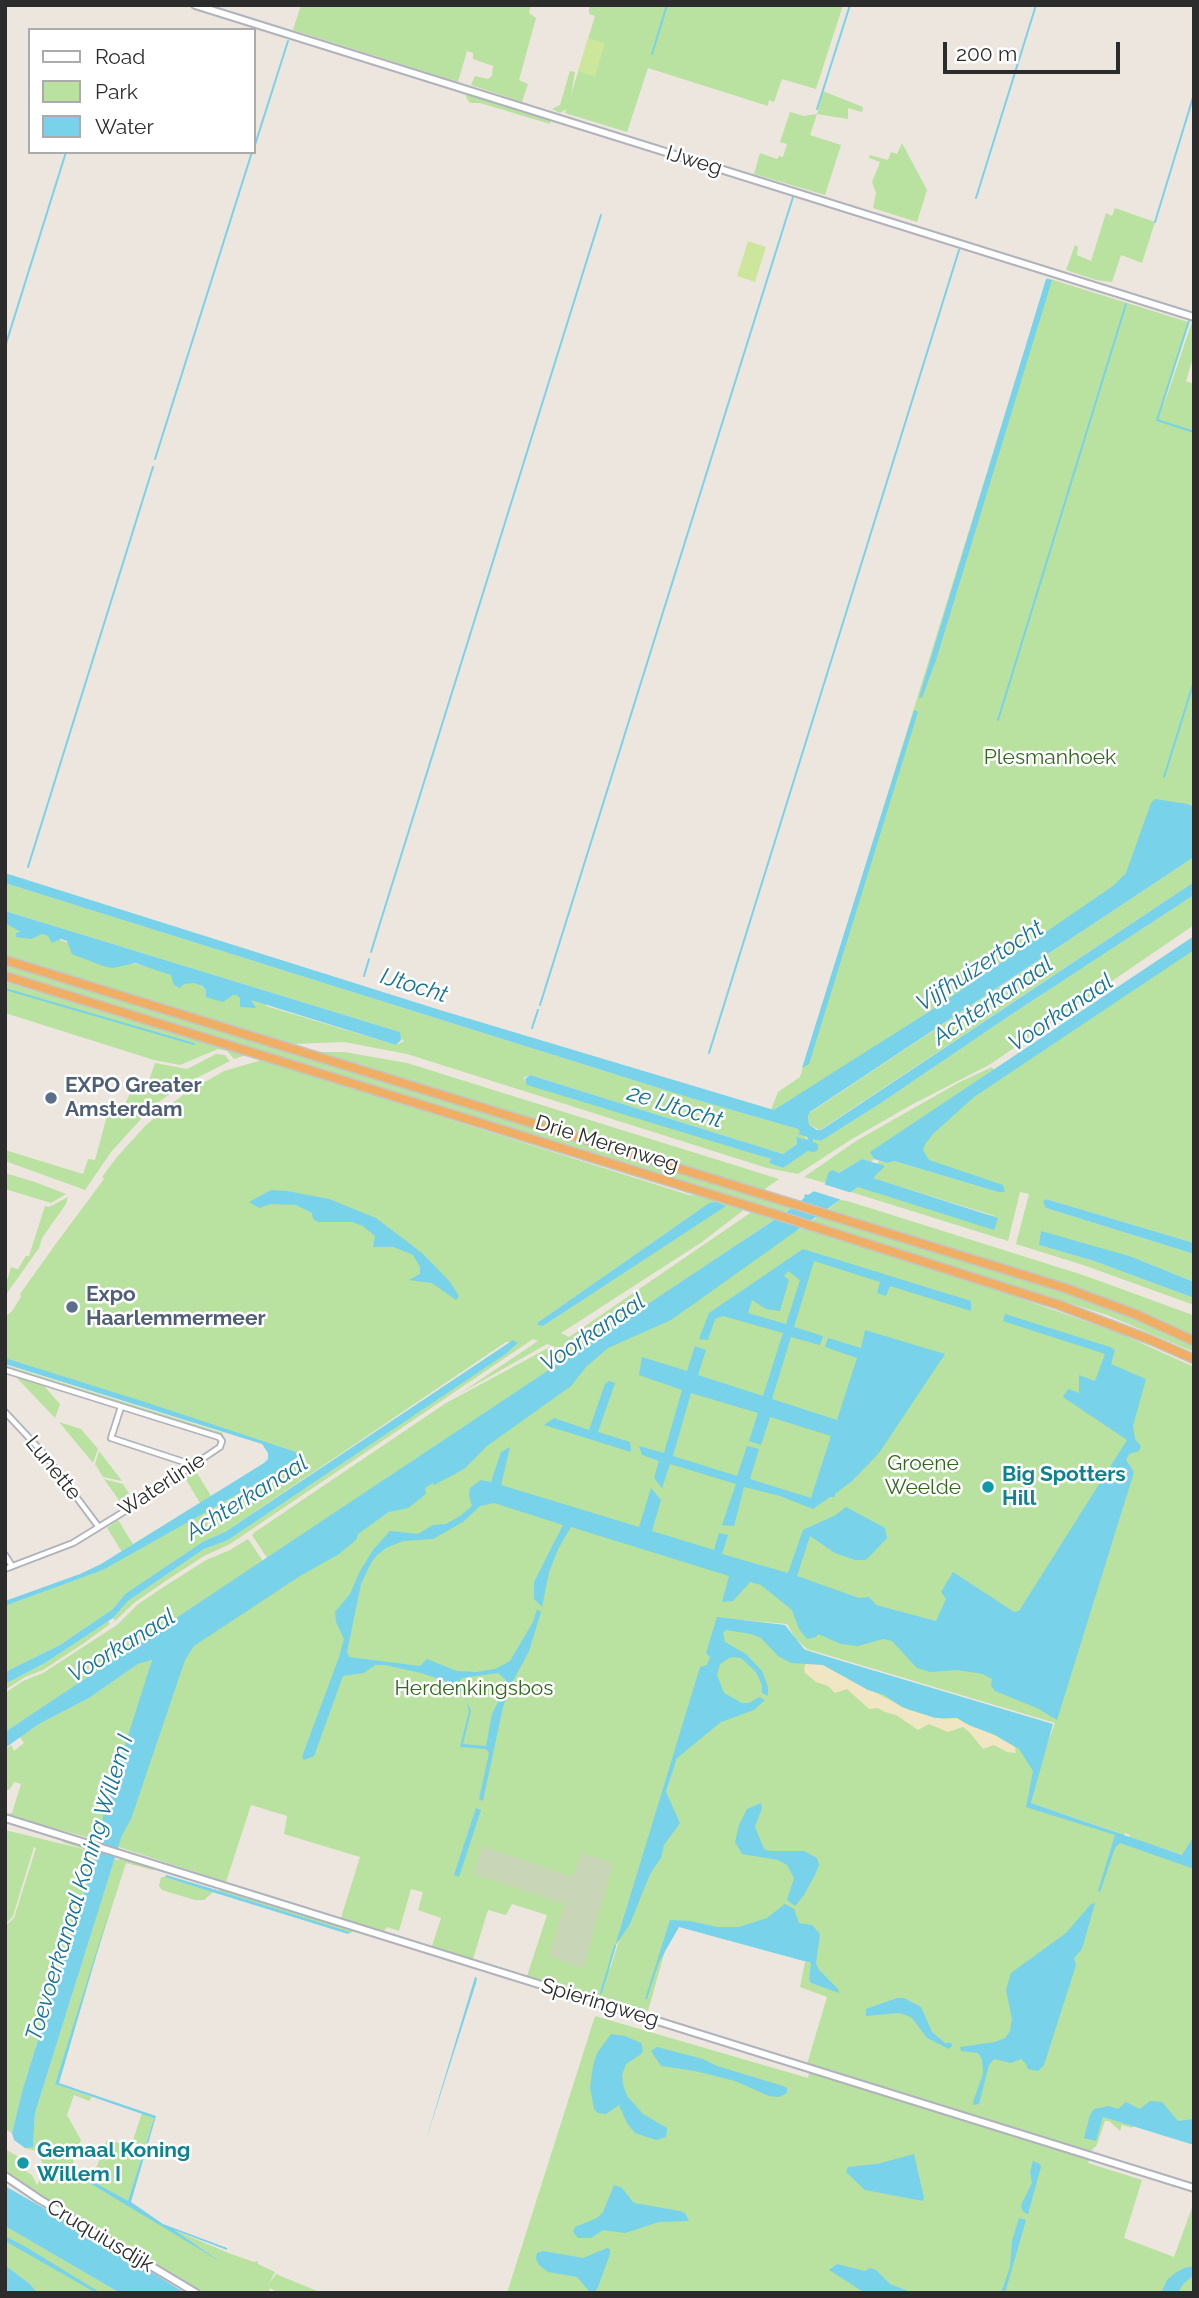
<!DOCTYPE html>
<style>
body{margin:0}
#map{position:relative;width:1199px;height:2298px;overflow:hidden;background:#ede6df;font-family:Raleway,sans-serif}
canvas{display:block}
.frame{position:absolute;inset:0;border:7px solid #2c2c2c;pointer-events:none}
.legend{position:absolute;left:28px;top:28px;width:228px;height:126px;box-sizing:border-box;background:#fff;border:2px solid #ababab;margin:0;padding:9px 12px;list-style:none;font-size:21px;color:#2c2c2c}
.legend li{display:flex;align-items:center;gap:14px;height:35px}
.legend b{width:35px;border:2px solid #ababab}
.scale{position:absolute;left:943px;top:42px;width:177px;height:32px;box-sizing:border-box;border:4px solid #2c2c2c;border-top:0;padding-left:9px;font-size:21px;line-height:24px;white-space:nowrap;color:#2c2c2c;-webkit-text-stroke:5px #fff;paint-order:stroke}
</style>
<div id="map">
<canvas width="1199" height="2298"></canvas>
<div class="frame"></div>
<ul class="legend">
<li><b style="height:9px;background:#fff"></b>Road</li>
<li><b style="height:19px;background:#b9e19f"></b>Park</li>
<li><b style="height:19px;background:#78d2e9"></b>Water</li>
</ul>
<div class="scale">200 m</div>
</div>
<script>
const ctx = document.querySelector('canvas').getContext('2d');
ctx.lineJoin = 'round';
function fill(path, color) { ctx.fillStyle = color; ctx.fill(path, 'evenodd'); }
const toPath = rows => new Path2D(rows.map(r => 'M' + r).join(''));
function stroke(path, color, width, dash) { ctx.strokeStyle = color; ctx.lineWidth = width; ctx.lineCap = dash ? 'butt' : 'round'; ctx.setLineDash(dash || []); ctx.stroke(path); }
function label(font, color, halo, rows, align = 'center') {
  ctx.font = font + ' Raleway,sans-serif'; ctx.lineWidth = 5; ctx.setLineDash([]); ctx.textBaseline = 'middle'; ctx.strokeStyle = halo; ctx.fillStyle = color; for (const [text, x, y, turn = 0] of rows) {
    ctx.save(); ctx.translate(x, y); ctx.rotate((+turn || 0) * Math.PI / 180); ctx.textAlign = isNaN(turn) ? turn : align; if (halo) ctx.strokeText(text, 0, 0); ctx.fillText(text, 0, 0); ctx.restore();
  }
}
fill(toPath([
 [301,5,531,5,529,13,536,18,519,80,528,84,522,102,471,85,475,76,488,79,492,76,493,66,473,59,473,53,467,51,458,82,293,30],
 [589,5,843,5,816,89,782,79,774,102,769,100,768,106,648,68,627,132,565,113,566,109,560,113,552,109,560,105,570,71,575,72,571,95,595,16,589,14],
 [823,91,863,107,862,112,848,108,848,119,817,114,810,135,841,145,825,195,754,174,760,153,777,159,779,156,783,157,787,144,780,142,790,112,804,116,817,114],
 [467,92,551,119,550,124,480,103,470,103,466,97],
 [902,143,927,190,917,222,873,208,876,193,872,182,880,162,869,158,870,155,888,160,891,152,897,154],
 [1115,208,1155,222,1142,263,1121,255,1112,282,1096,280,1066,270,1075,245,1078,247,1077,255,1091,261,1106,213,1112,216],
 [1047,278,1188,322,1162,410,1192,322,1194,322,1194,354,1186,381,1194,384,1194,834,938,1006,795,1098,775,1110,771,1110,778,1092,800,1077],
 [1194,857,1194,882,820,1130,809,1125,808,1114],
 [5,883,697,1100,798,1129,809,1141,796,1138,797,1144,783,1154,530,1075,523,1078,526,1082,771,1159,769,1163,783,1168,808,1151,813,1142,812,1138,821,1141,881,1103,1009,1016,1194,895,1194,925,989,1065,911,1105,852,1139,798,1174,767,1168,407,1054,344,1042,293,1044,5,956,5,922,18,927,22,933,42,934,126,962,155,968,194,981,206,990,226,992,265,1002,266,1006,396,1045,404,1041,400,1038,400,1032,5,911],
 [1194,948,1194,1243,1046,1199,1046,1208,1194,1254,1194,1282,1132,1257,1039,1245,1094,1261,1194,1298,1194,1305,1086,1266,1016,1244,1029,1194,1020,1192,1008,1241,851,1192,858,1187,998,1217,872,1178,884,1166,877,1164,879,1161,887,1163,894,1161,998,1192,1005,1192,911,1157,948,1112],
 [5,964,608,1151,792,1208,783,1213,372,1086,5,972],
 [5,982,178,1032,249,1054,234,1059,227,1051,218,1049,180,1065,154,1060,5,1013],
 [318,1052,344,1052,407,1063,779,1179,762,1191],
 [216,1054,225,1055,230,1061,179,1087,151,1108,111,1152,85,1190,5,1161,5,1150,83,1174,88,1159,95,1160,108,1112,120,1116,132,1089,145,1092,155,1063,187,1069],
 [262,1060,689,1195,709,1196,745,1209,702,1242,561,1333,569,1337,753,1211,775,1219,656,1299,804,1227,978,1284,982,1281,993,1285,992,1289,1001,1292,1002,1289,1022,1296,1022,1299,1119,1333,1194,1367,1194,1856,1183,1855,1129,1838,1130,1835,1125,1833,1123,1838,1194,1862,1194,2139,1103,2117,1133,2126,1132,2128,1122,2125,1120,2131,1109,2121,1105,2121,1096,2147,1094,2147,1091,2153,1088,2163,1142,2180,1124,2238,1174,2257,1194,2202,1194,2293,507,2293,595,2016,808,2078,811,2066,807,2064,827,1997,800,1987,805,1962,812,1963,809,1979,811,1983,832,1990,816,1977,812,1960,673,1922,648,2011,601,1996,599,2000,527,1976,547,1915,512,1904,506,1915,488,1910,473,1959,432,1946,441,1918,418,1910,423,1892,411,1889,399,1931,387,1927,384,1931,341,1918,360,1857,284,1834,287,1816,251,1805,226,1882,94,1839,5,1815,12,1813,21,1784,14,1782,10,1789,5,1791,5,1749,11,1745,14,1751,24,1743,20,1737,39,1724,89,1698,138,1664,152,1660,150,1666,357,1534,425,1488,488,1442,591,1360,547,1344,459,1394,538,1341,533,1339,230,1544,204,1556,167,1580,134,1603,115,1621,113,1618,128,1601,204,1549,228,1540,506,1354,518,1343,506,1342,225,1532,204,1541,125,1594,113,1609,60,1645,5,1672,5,1606,103,1570,301,1457,302,1454,5,1358,5,1317,12,1311,21,1297,20,1294,55,1245,104,1179,102,1177,117,1157,146,1125,184,1094,224,1071],
 [709,1203,725,1206,543,1326,537,1323],
 [719,1618,787,1624,795,1638,807,1649,1055,1723,1045,1750,1031,1803,1119,1833,1028,1805,1047,1734,733,1624,715,1638],
 [703,1666,706,1666,610,1969,609,1968],
 [992,1067,994,1070,871,1152,874,1159,871,1162,862,1159,839,1173,832,1171,829,1174,825,1183,804,1177,856,1141,958,1083],
 [5,1173,35,1182,66,1194,51,1203,5,1189],
 [68,1197,66,1204,42,1238,39,1248,5,1296,5,1287,11,1267,18,1269,26,1256,29,1256,45,1206,49,1207],
 [841,1199,1083,1275,1190,1314,1194,1316,1194,1336,1125,1306,828,1209],
 [818,1216,1090,1301,1176,1336,1194,1345,1194,1352,1107,1315,811,1222],
 [550,1347,573,1354,267,1558,252,1535,255,1532,446,1403],
 [5,1365,223,1433,223,1435,220,1436,196,1427,65,1387,5,1368],
 [16,1377,44,1386,60,1404,55,1418],
 [59,1422,81,1429,98,1449,93,1463],
 [99,1451,122,1481,103,1477,95,1464],
 [195,1470,211,1496,200,1503,185,1478],
 [104,1479,123,1484,133,1500,123,1506],
 [118,1520,133,1544,122,1552,107,1528],
 [248,1539,263,1561,5,1732,5,1693,23,1681,43,1673,117,1625,137,1605,162,1588,206,1560,230,1550],
 [108,1621,110,1624,84,1643,43,1670,25,1677,5,1690,5,1684,45,1663],
 [5,1830,87,1850,62,1842,63,1839,97,1850,23,2088,12,2133,5,2129,5,1926,14,1918,36,1848,34,1847,13,1916,5,1925],
 [121,1857,156,1868,153,1870,126,1863,55,2084,92,2097,89,2101,74,2095,67,2115,81,2140,70,2171,222,2261,173,2231,174,2230,231,2254,254,2262,258,2261,258,2264,275,2272,268,2285,276,2274,322,2293,278,2293,270,2288,269,2290,273,2293,198,2293,37,2195,5,2173,5,2149,19,2157,16,2165,32,2175,37,2185,46,2169,36,2151,25,2148,33,2146,35,2113,113,1863,115,1859,119,1860],
 [161,1877,165,1877,213,1892,204,1900,195,1900,162,1890,159,1886],
 [221,1889,238,1894,353,1931,350,1934,349,1932,219,1891],
 [142,2113,154,2117,128,2202,91,2181,107,2140,131,2146],
 [5,2226,120,2293,43,2293,35,2290,30,2284,5,2265]
]), '#b9e19f');
fill(toPath([
 [806,1663,823,1665,909,1710,942,1719,957,1718,969,1725,995,1735,1015,1747,1016,1753,1007,1752,994,1745,983,1749,970,1733,963,1727,948,1732,929,1724,918,1730,896,1715,885,1712,878,1708,869,1709,847,1689,835,1693,828,1686,816,1682,805,1673,804,1669]
]), '#f0e6c4');
fill(toPath([
 [482,1846,573,1877,581,1853,613,1863,583,1969,549,1956,565,1904,474,1874]
]), '#c8d6b7');
fill(toPath([
 [588,38,605,43,595,77,578,71],
 [748,241,766,247,755,282,737,276]
]), '#cce79b');
fill(toPath([
 [1046,279,1052,280,936,660,922,698,919,697],
 [914,710,918,712,809,1064,802,1068],
 [1155,799,1187,804,1194,807,1194,857,810,1112,808,1116,809,1125,817,1130,821,1130,1194,882,1194,895,1009,1016,881,1103,821,1141,813,1139,813,1142,818,1144,818,1150,814,1152,808,1151,783,1168,769,1163,771,1159,527,1085,525,1079,530,1075,783,1154,797,1144,796,1137,808,1140,807,1137,798,1134,800,1132,798,1129,697,1100,5,883,5,873,440,1010,774,1110,938,1006,1113,886,1126,873,1151,803],
 [5,911,400,1032,401,1040,396,1045,251,1000,256,1008,240,1007,240,998,237,995,233,995,223,1002,206,997,206,990,202,986,194,983,184,984,180,988,174,985,171,975,135,963,113,968,103,966,72,954,67,941,61,939,52,943,48,936,42,934,31,939,16,937,16,933,21,932,5,923],
 [1194,936,1194,950,974,1097,934,1133,925,1144,923,1150,929,1160,1003,1185,1005,1192,998,1192,894,1161,887,1163,874,1159,870,1152],
 [862,1159,885,1166,873,1178,998,1218,994,1230,858,1187,671,1320,608,1348,586,1367,571,1386,487,1446,464,1469,434,1485,433,1483,425,1488,426,1494,408,1508,389,1512,358,1534,356,1540,339,1554,300,1576,194,1646,185,1660,131,1819,122,1835,35,2113,33,2147,25,2148,14,2140,12,2133,23,2088,101,1838,103,1815,152,1660,138,1664,89,1698,39,1724,5,1748,5,1732,792,1208,804,1198,805,1194,808,1195,825,1184,828,1173,832,1170,839,1173],
 [271,1190,287,1191,329,1199,376,1218,422,1253,450,1282,459,1296,456,1300,432,1283,409,1280,420,1274,420,1267,413,1255,394,1247,373,1247,375,1236,363,1226,352,1222,318,1222,313,1219,312,1213,296,1205,271,1204,259,1208,249,1202],
 [1046,1199,1194,1243,1194,1254,1046,1208,1043,1202],
 [716,1202,726,1206,543,1326,538,1325,537,1323,709,1203],
 [1041,1231,1132,1257,1194,1282,1194,1298,1094,1261,1039,1245],
 [803,1249,971,1301,971,1311,890,1286,886,1296,877,1293,880,1282,814,1261,794,1327,823,1336,820,1345,791,1337,772,1399,837,1420,857,1358,825,1347,828,1338,861,1348,865,1330,945,1354,879,1453,852,1481,835,1494,835,1497,830,1497,813,1509,780,1496,744,1487,734,1526,722,1525,736,1484,670,1464,662,1488,654,1478,659,1461,642,1455,639,1446,664,1453,682,1390,639,1375,642,1357,687,1371,695,1346,706,1350,698,1375,763,1396,783,1333,723,1316,715,1319,708,1340,699,1339,709,1313],
 [788,1271,800,1280,786,1324,748,1313,752,1300,766,1309,780,1311,789,1280,784,1276],
 [691,1393,758,1413,749,1441,761,1445,770,1417,831,1436,811,1498,750,1479,759,1449,747,1446,737,1476,673,1456],
 [1005,1314,1110,1347,1115,1350,1111,1364,1146,1379,1133,1426,1135,1439,1141,1446,1139,1451,1129,1454,1126,1460,1134,1472,1057,1720,1037,1708,995,1691,991,1686,992,1679,983,1674,957,1670,930,1672,917,1668,892,1641,888,1640,883,1639,858,1646,841,1644,818,1634,816,1637,807,1639,799,1629,792,1610,761,1585,750,1582,733,1601,722,1602,729,1576,571,1527,558,1549,549,1572,542,1607,534,1599,534,1582,563,1525,494,1503,480,1506,463,1522,433,1539,403,1541,386,1548,377,1555,371,1563,361,1584,347,1652,349,1657,420,1666,427,1659,457,1671,476,1672,495,1669,510,1661,533,1622,537,1609,541,1612,529,1651,511,1685,503,1707,483,1801,479,1799,489,1753,486,1749,460,1747,469,1711,466,1699,459,1689,445,1681,421,1673,385,1665,375,1665,364,1673,343,1676,314,1756,304,1760,302,1757,339,1657,344,1639,336,1622,335,1612,350,1594,360,1571,373,1550,390,1531,418,1534,433,1525,446,1524,460,1516,472,1506,469,1496,470,1488,481,1480,491,1482,501,1452,510,1447,501,1485,639,1527,651,1488,661,1500,652,1531,714,1550,719,1533,728,1535,722,1554,788,1573,803,1530,836,1515,846,1507,885,1528,887,1538,870,1556,865,1560,855,1560,835,1553,810,1536,797,1576,859,1598,869,1597,876,1605,936,1621,946,1599,941,1592,953,1572,1014,1612,1019,1611,1127,1440,1063,1397,1068,1389,1079,1393,1079,1375,1095,1381,1105,1354,1003,1321],
 [498,1673,505,1679,507,1685,492,1714,486,1746,463,1744,471,1711,459,1685,460,1680,462,1678],
 [513,1340,518,1343,506,1354,228,1540,204,1549,128,1601,113,1618,45,1663,5,1684,5,1672,60,1645,113,1609,125,1594,204,1541,225,1532],
 [5,1358,145,1402,302,1454,275,1473,103,1570,5,1606,5,1601,80,1574,101,1564,264,1463,268,1459,268,1453,262,1444,5,1364],
 [609,1381,615,1383,598,1432,630,1442,631,1452,544,1425,554,1418,589,1430,605,1384],
 [717,1617,785,1625,805,1650,1053,1724,1031,1803,1182,1855,1194,1836,1194,1869,1120,1843,1115,1848,1100,1892,1098,1891,1115,1835,1026,1807,1033,1771,1019,1749,995,1735,969,1725,957,1718,935,1718,902,1707,884,1695,868,1690,823,1665,791,1663,778,1656,761,1638,751,1634,726,1630,723,1633,725,1642,746,1654,762,1671,768,1687,768,1696,762,1693,762,1685,756,1672,741,1658,731,1657,720,1664,717,1675,724,1693,742,1703,749,1703,759,1697,765,1700,754,1710,721,1722,677,1758,666,1792,680,1823,664,1845,661,1858,650,1874,630,1924,615,1946,700,1667,707,1665,710,1657,706,1653],
 [761,1803,762,1808,755,1827,764,1849,770,1851,804,1851,817,1858,819,1865,815,1875,804,1895,795,1906,787,1900,794,1878,787,1865,778,1860,742,1854,735,1842,739,1825,747,1809],
 [476,1808,481,1810,459,1877,454,1875],
 [166,1875,213,1889,350,1932,348,1934,209,1891,165,1877],
 [1095,1903,1082,1949,1074,1958,1076,1965,1044,2065,1038,2071,1028,2069,1026,2064,1021,2059,1011,2063,994,2059,989,2065,979,2104,973,2105,973,2102,983,2074,982,2059,978,2053,961,2051,960,2047,995,2042,1005,2038,1010,2031,1012,2019,1006,1990,1011,1973,1066,1933,1091,1904],
 [785,1904,794,1909,799,1923,812,1925,820,1934,816,1963,819,1970,838,1989,839,1993,811,1983,809,1979,811,1963,679,1927,659,1962,647,1999,645,1999,670,1920,690,1921,717,1927,739,1927,767,1918],
 [111,1905,59,2083,156,2116,131,2202,163,2224,227,2248,227,2250,174,2230,221,2262,73,2173,74,2171,128,2201,154,2118,55,2084],
 [475,1977,477,1978,476,1983,425,2143],
 [897,1998,904,1998,921,2007,932,2032,945,2043,951,2043,952,2046,949,2049,927,2038,912,2018,906,2015,898,2013,866,2016,866,2009],
 [611,2034,625,2036,641,2043,643,2051,641,2054,626,2064,622,2075,623,2085,627,2096,643,2114,667,2128,666,2137,656,2140,635,2133,627,2123,619,2105,606,2114,598,2113,594,2109,590,2087,593,2066,597,2053],
 [657,2047,703,2059,717,2066,783,2086,787,2088,787,2093,779,2097,769,2096,735,2081,695,2071,661,2066,651,2051],
 [1150,2101,1162,2102,1178,2121,1194,2119,1194,2145,1103,2117,1096,2141,1084,2138,1090,2115,1094,2109,1109,2106,1118,2109,1126,2102,1140,2109],
 [914,2154,924,2198,923,2201,865,2190,846,2172,848,2167,877,2164],
 [1033,2161,1040,2164,1041,2167,1028,2214,1023,2212,1021,2205,1032,2183,1030,2172],
 [614,2185,622,2188,634,2203,680,2211,685,2213,689,2221,659,2222,625,2233,603,2230,591,2238,578,2238,573,2232,575,2227,597,2218,603,2212],
 [5,2186,103,2242,185,2293,120,2293,5,2226],
 [1019,2218,1026,2220,1005,2293,1001,2293,1010,2267,1012,2241],
 [5,2236,26,2247,101,2293,96,2293,5,2241],
 [607,2248,610,2249,610,2254,598,2287,594,2293,589,2291,577,2277,548,2272,539,2265,536,2259,537,2253,543,2251,583,2258],
 [837,2264,865,2271,870,2268,876,2270,890,2284,913,2293,865,2293,829,2270],
 [5,2265,30,2284,35,2290,43,2293,5,2293],
 [1194,2266,1194,2275,1183,2284,1178,2293,1161,2293,1167,2280,1174,2274,1184,2268]
]), '#78d2e9');
fill(toPath([
 [820,1183,855,1194,845,1201,810,1190]
]), '#ede6df');
stroke(toPath([
 [652,54,667,5],
 [817,109,850,5],
 [254,148,288,41],
 [976,198,1036,5],
 [1155,222,1194,94],
 [1189,321,1157,420,1194,432],
 [5,347,66,152],
 [155,459,252,152],
 [998,720,1126,304],
 [1164,777,1194,681],
 [28,867,153,467],
 [371,952,601,215],
 [364,976,369,959],
 [5,989,194,1044],
 [540,1005,793,197],
 [532,1028,538,1010],
 [709,1053,959,250],
 [601,1993,615,1946]
]), '#78d2e9', 2);
const minor = toPath([
 [5,1370,219,1437,222,1441,220,1447,125,1511,73,1543,5,1569],
 [121,1407,111,1438,193,1465],
 [5,1412,45,1455,98,1526],
 [5,1555,12,1566]
]);
const tertiary = toPath([
 [195,5,1194,317],
 [5,1818,1194,2188],
 [5,2176,39,2199,196,2293]
]);
const trunk = toPath([
 [5,960,1065,1288,1135,1314,1194,1341],
 [5,976,774,1214,1059,1305,1151,1340,1194,1359]
]);
stroke(minor, '#b0b2bc', 8);
stroke(tertiary, '#b0b2bc', 10);
stroke(trunk, '#c4c4c4', 11);
stroke(minor, '#fff', 4.5);
stroke(tertiary, '#fff', 6);
stroke(trunk, '#f0ae64', 8);
for (const [x, y, r, color] of [
 [51,1098,7,"#5c6f8a"],
 [72,1307,7,"#5c6f8a"],
 [988,1487,7,"#0f9aa8"],
 [23,2163,7,"#0f9aa8"]
]) { const dot = new Path2D(); dot.arc(x, y, r, 0, 2 * Math.PI); ctx.fillStyle = color; ctx.fill(dot); stroke(dot, '#fff', 2.5); }
label('21px', '#2c2c2c', '#fff', [
 ["IJweg",694,161,17],
 ["Drie Merenweg",607,1144,17],
 ["Lunette",53,1468,51],
 ["Waterlinie",162,1485,-33],
 ["Spieringweg",600,2003,17],
 ["Cruquiusdijk",100,2236,31]
]);
label('21px', '#32671e', '#fff', [
 ["Plesmanhoek",1050,758],
 ["Groene",923,1464],
 ["Weelde",923,1488],
 ["Herdenkingsbos",474,1689]
]);
label('bold 21px', '#4e5e75', '#fff', [
 ["EXPO Greater",65,1086],
 ["Amsterdam",65,1110],
 ["Expo",86,1295],
 ["Haarlemmermeer",86,1319]
], 'left');
label('bold 21px', '#0d838f', '#fff', [
 ["Big Spotters",1002,1475],
 ["Hill",1002,1499],
 ["Gemaal Koning",37,2151],
 ["Willem I",37,2175]
], 'left');
label('italic 23px', '#147398', '#fff', [
 ["Vijfhuizertocht",980,966,-33],
 ["IJtocht",414,986,17],
 ["Achterkanaal",993,1001,-34],
 ["Voorkanaal",1061,1013,-34],
 ["2e IJtocht",675,1107,17],
 ["Voorkanaal",593,1333,-34],
 ["Achterkanaal",247,1498,-32],
 ["Voorkanaal",122,1646,-31],
 ["Toevoerkanaal Koning Willem I",80,1888,-73]
]);
</script>
